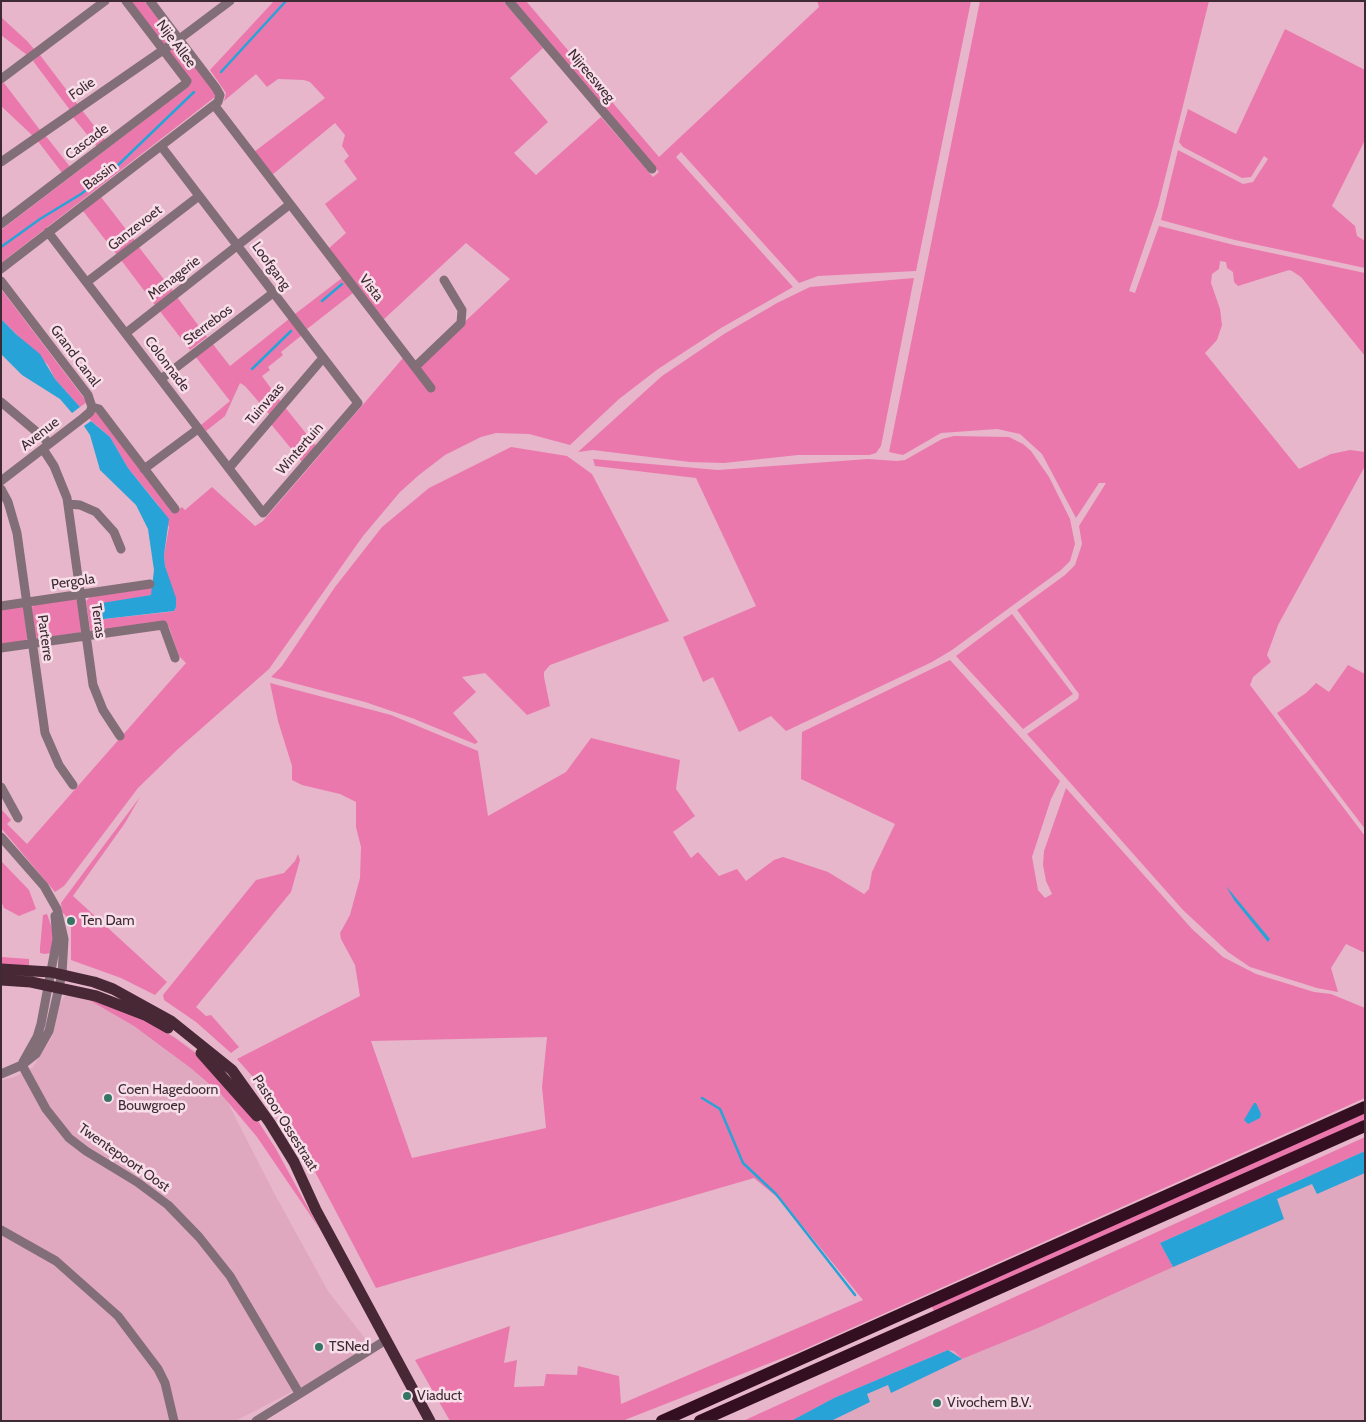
<!DOCTYPE html>
<style>
body{margin:0}
#map{position:relative;width:1366px;height:1422px;overflow:hidden;background:#e7b6ca;font-family:Cabin,sans-serif}
canvas{display:block}
.frame{position:absolute;inset:0;border:2px solid #3d2a32;pointer-events:none}
</style>
<div id="map">
<canvas width="1366" height="1422"></canvas>
<div class="frame"></div>
</div>
<script>
const ctx = document.querySelector('canvas').getContext('2d');
ctx.lineJoin = 'round';
function fill(path, color) { ctx.fillStyle = color; ctx.fill(path, 'evenodd'); }
const toPath = rows => new Path2D(rows.map(r => 'M' + r).join(''));
function stroke(path, color, width, dash) { ctx.strokeStyle = color; ctx.lineWidth = width; ctx.lineCap = dash ? 'butt' : 'round'; ctx.setLineDash(dash || []); ctx.stroke(path); }
function label(font, color, halo, rows, align = 'center') {
  ctx.font = font + ' Cabin,sans-serif'; ctx.lineWidth = 5; ctx.setLineDash([]); ctx.textBaseline = 'middle'; ctx.strokeStyle = halo; ctx.fillStyle = color; for (const [text, x, y, turn = 0] of rows) {
    ctx.save(); ctx.translate(x, y); ctx.rotate((+turn || 0) * Math.PI / 180); ctx.textAlign = isNaN(turn) ? turn : align; if (halo) ctx.strokeText(text, 0, 0); ctx.fillText(text, 0, 0); ctx.restore();
  }
}
fill(toPath([
 [72,994,159,1026,211,1062,226,1099,273,1191,328,1291,374,1350,235,1421,1,1421,1,1080,15,1077,33,1067,52,1037,58,1006,65,996],
 [1365,1147,1365,1421,780,1421]
]), '#e0a8bf');
fill(toPath([
 [131,1,144,1,174,39,165,45],
 [274,1,503,1,543,48,510,78,548,122,514,153,536,175,601,117,653,177,659,172,512,1,526,1,659,157,819,7,817,1,971,1,916,271,818,276,799,283,681,152,676,157,793,287,721,328,658,369,619,399,570,445,529,434,496,433,481,437,445,455,419,475,400,492,363,536,269,669,178,749,138,788,64,886,55,892,1,828,1,809,11,820,7,824,27,844,186,663,179,656,169,627,165,623,92,631,90,629,86,601,91,596,154,587,151,595,92,607,95,620,168,612,174,611,176,607,165,566,164,555,169,527,159,506,128,468,110,437,88,418,96,412,174,513,182,507,185,510,212,487,255,526,263,521,403,358,418,366,510,279,466,243,383,320,328,249,346,233,325,204,357,179,344,161,349,156,342,146,345,135,335,123,272,175,254,152,325,98,310,82,304,80,278,79,267,87,256,74,224,101,226,93,210,70],
 [980,1,1209,1,1158,206,1129,291,1135,293,1159,226,1234,245,1365,273,1365,356,1301,277,1292,271,1289,270,1238,286,1234,282,1233,272,1227,268,1226,262,1220,261,1219,269,1212,274,1211,283,1220,309,1222,325,1217,340,1205,353,1299,469,1331,454,1350,450,1365,452,1365,466,1278,625,1267,655,1271,662,1253,677,1250,685,1365,836,1365,953,1346,944,1331,968,1338,992,1317,988,1250,967,1228,952,1183,910,1027,734,1078,699,1079,694,1017,610,1065,575,1075,565,1082,544,1079,526,1106,483,1099,483,1076,518,1042,454,1020,434,997,429,941,433,903,455,889,452],
 [1,17,27,41,34,49,27,55,1,35],
 [1285,29,1365,70,1365,140,1332,206,1355,226,1357,236,1365,241,1365,268,1235,240,1161,220,1178,150,1243,184,1253,182,1268,159,1264,156,1251,177,1242,178,1183,147,1179,142,1181,134,1188,109,1236,134],
 [177,43,216,94,215,97,1,263,1,230,188,87,167,51],
 [40,55,78,105,70,110,33,61],
 [4,83,40,130,33,136,1,106,1,84],
 [81,109,106,141,98,148,72,116],
 [45,135,71,168,63,174,37,140],
 [101,197,135,241,117,255,83,211],
 [138,246,173,291,155,305,121,260],
 [342,278,353,293,307,329,295,314],
 [914,278,881,446,876,453,869,455,798,455,724,463,690,462,593,450,578,452,662,376,724,334,777,303,810,287],
 [1,289,87,402,80,407,55,379,48,365,4,322,1,319],
 [177,297,207,337,190,350,159,310],
 [289,319,302,335,281,352,283,355,268,367,270,370,262,376,281,402,270,415,245,386,240,383,225,416,206,431,201,425,230,401,195,356,212,343,230,366],
 [284,406,317,447,303,463,270,423],
 [954,436,1009,437,1023,444,1031,451,1049,477,1070,519,1075,544,1070,561,1061,570,952,650,932,662,786,731,771,716,739,732,713,677,703,682,683,637,756,606,696,478,595,466,593,459,718,470,868,459,897,461,905,460,942,439],
 [511,447,567,456,592,474,669,621,550,665,544,672,544,677,550,706,527,715,485,673,462,677,476,692,453,713,478,742,475,744,412,718,365,702,271,677,282,666,335,587,382,527,429,488],
 [74,598,78,600,82,632,38,639,34,636,32,607,35,604],
 [22,606,24,609,28,638,26,640,1,645,1,609],
 [1012,614,1073,694,1023,729,956,656],
 [950,660,1060,781,1051,799,1032,857,1038,890,1045,898,1052,894,1046,881,1043,865,1044,851,1066,788,1192,929,1223,957,1256,974,1314,992,1331,994,1365,1008,1365,1098,798,1352,622,1421,450,1421,415,1360,510,1326,504,1363,517,1360,514,1387,544,1386,546,1374,577,1375,578,1366,619,1376,621,1404,863,1300,783,1202,754,1178,376,1288,290,1124,275,1102,237,1059,360,996,355,965,341,939,340,933,350,915,360,878,361,847,356,827,356,802,340,794,302,785,292,780,292,766,278,721,270,683,391,715,478,751,488,816,566,772,591,738,680,760,676,789,695,816,673,832,691,858,698,852,719,876,737,869,746,881,774,860,783,857,828,872,864,894,869,889,872,872,895,824,801,779,802,732],
 [547,1037,542,1087,546,1128,412,1158,371,1041],
 [1348,665,1365,674,1365,829,1277,713,1306,693,1316,683,1329,692],
 [140,797,125,823,73,896,167,982,155,995,121,978,71,960,71,921,62,912,61,903],
 [298,854,300,860,291,892,196,1007,206,1016,211,1015,239,1047,231,1053,196,1022,164,1000,163,995,256,880,284,873,295,861],
 [1,861,29,890,36,909,19,916,4,908,1,901],
 [47,914,54,934,50,953,45,954,40,953,40,948,43,915],
 [1,957,29,959,29,967,1,966],
 [84,997,121,1009,151,1024,175,1038,209,1063,256,1118,276,1149,319,1228,257,1137,221,1094,192,1069,134,1026],
 [1365,1111,1365,1123,936,1315,931,1305],
 [1365,1137,1365,1151,1160,1243,1173,1267,1040,1327,962,1359,954,1351,948,1350,834,1398,791,1421,743,1421]
]), '#ea78ad');
fill(toPath([
 [1,319,17,335,40,354,55,379,80,407,72,413,60,399,22,375,1,354],
 [91,421,110,437,128,468,169,519,164,555,165,566,176,598,176,607,174,611,95,620,92,607,96,604,151,595,154,570,148,529,136,505,100,470,90,435,84,426],
 [1226,886,1270,939,1268,942,1234,900],
 [1254,1103,1256,1103,1261,1114,1260,1118,1248,1124,1244,1120],
 [1365,1151,1365,1173,1317,1194,1312,1184,1277,1199,1284,1219,1173,1267,1160,1243],
 [948,1350,962,1359,891,1393,888,1385,867,1394,870,1402,831,1421,791,1421,834,1398]
]), '#27a3d7');
stroke(toPath([
 [221,72,286,1],
 [1,247,40,219,81,194,116,167,194,92],
 [322,301,342,284],
 [252,369,291,331],
 [702,1098,720,1109,743,1163,776,1194,855,1295]
]), '#27a3d7', 2.5);
stroke(toPath([
 [509,1,652,169],
 [1,79,105,1],
 [215,106,431,388],
 [1,162,182,37,230,1],
 [1,224,185,84,187,81,126,1],
 [48,232,263,513,358,403,161,146],
 [1,269,218,102,220,95,216,88,150,1],
 [1,281,88,395,92,407],
 [87,282,199,196],
 [126,333,289,205],
 [415,367,461,323,462,310,444,280],
 [161,379,273,293],
 [1,402,44,438,49,444],
 [92,407,99,409,175,509],
 [43,449,54,466,67,498,93,685,103,710,120,736],
 [229,468,323,358],
 [144,469,198,429],
 [1,481,83,418,90,412,92,407],
 [1,489,8,502,17,533,45,733,59,765,73,785],
 [68,504,80,505,96,512,114,532,121,549],
 [1,606,150,584],
 [1,648,163,625,175,658],
 [1,787,18,818],
 [1,837,44,886,57,909,64,939,62,974,49,1031,36,1054,22,1065],
 [23,1062,37,1037,41,1024,57,939,55,916],
 [1,1074,22,1065,46,1109,69,1138,86,1151,137,1182,168,1205,199,1237,230,1276,299,1393],
 [1,1230,56,1261,118,1316,158,1369,165,1383,174,1421],
 [256,1421,386,1340]
]), '#826e76', 9);
stroke(toPath([
 [1,969,50,972,94,982,113,989,171,1021,232,1070,270,1123,294,1162,316,1210,430,1421],
 [1,980,31,982,96,996,145,1015,168,1028],
 [201,1053,257,1116]
]), '#492836', 11);
stroke(toPath([
 [662,1421,1365,1107],
 [700,1421,1365,1126]
]), '#330f21', 12);
for (const [x, y, r, color] of [
 [71,921,5,"#357563"],
 [108,1098,5,"#357563"],
 [319,1347,5,"#357563"],
 [407,1396,5,"#357563"],
 [937,1403,5,"#357563"]
]) { const dot = new Path2D(); dot.arc(x, y, r, 0, 2 * Math.PI); ctx.fillStyle = color; ctx.fill(dot); stroke(dot, '#f8dee8', 2); }
label('14px', '#3d2a32', '#f8dee8', [
 ["Nije Allee",176,44,53],
 ["Nijreesweg",591,76,50],
 ["Folie",82,89,-35],
 ["Cascade",87,142,-37],
 ["Bassin",100,176,-37],
 ["Ganzevoet",135,228,-38],
 ["Loofgang",271,266,54],
 ["Menagerie",174,278,-38],
 ["Vista",371,288,52],
 ["Sterrebos",208,325,-37],
 ["Grand Canal",75,356,53],
 ["Colonnade",167,364,53],
 ["Tuinvaas",265,404,-49],
 ["Avenue",40,434,-38],
 ["Wintertuin",300,449,-49],
 ["Pergola",73,582,-8],
 ["Terras",98,621,82],
 ["Parterre",45,638,82],
 ["Pastoor Ossestraat",285,1123,58],
 ["Twentepoort Oost",124,1158,35]
]);
label('14px', '#3d2a32', '#f8dee8', [
 ["Ten Dam",81,921],
 ["Coen Hagedoorn",118,1090],
 ["Bouwgroep",118,1106],
 ["TSNed",329,1347],
 ["Viaduct",417,1396],
 ["Vivochem B.V.",947,1403]
], 'left');
</script>
